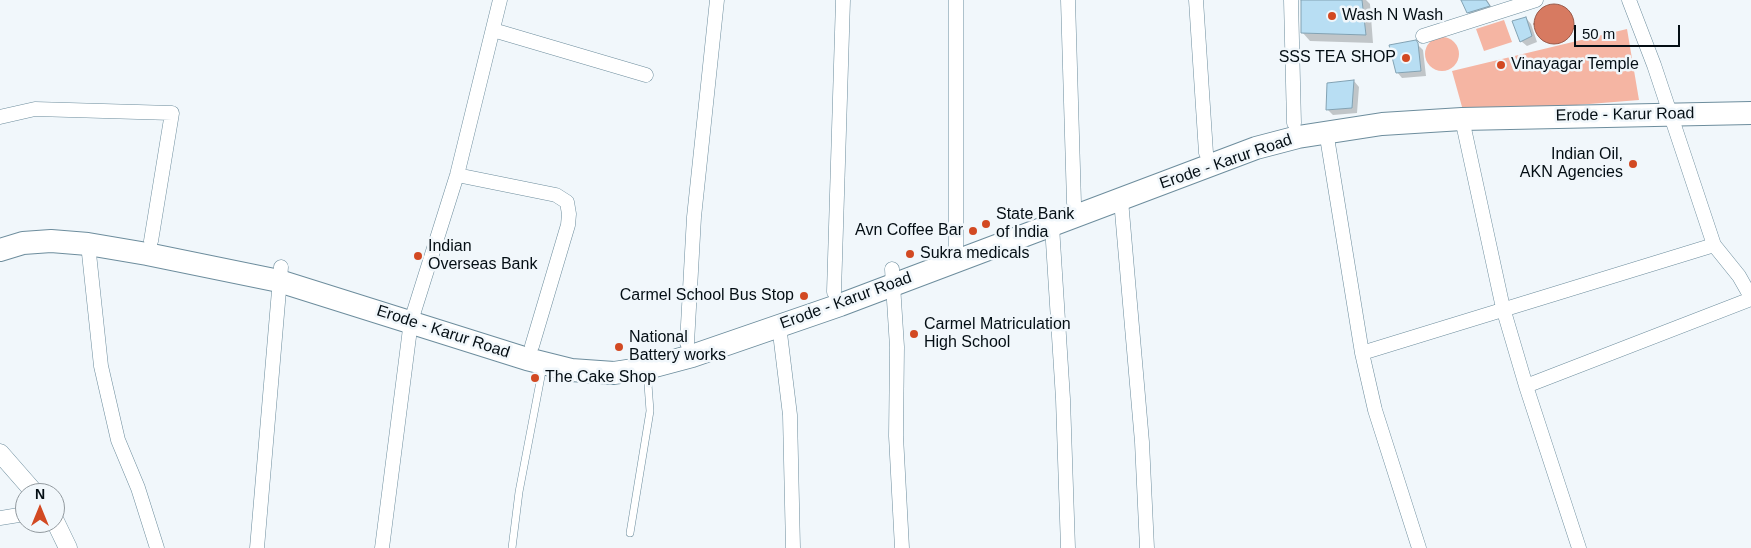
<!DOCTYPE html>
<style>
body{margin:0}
#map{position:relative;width:1751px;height:548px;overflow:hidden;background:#f1f7fb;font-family:Arial,sans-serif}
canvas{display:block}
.north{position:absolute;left:15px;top:483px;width:50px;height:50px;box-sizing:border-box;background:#f1f7fb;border:1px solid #929a9f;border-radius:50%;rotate:0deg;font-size:14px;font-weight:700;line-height:20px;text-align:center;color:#040e14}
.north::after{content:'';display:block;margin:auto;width:18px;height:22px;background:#d24922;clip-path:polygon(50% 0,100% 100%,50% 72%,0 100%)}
.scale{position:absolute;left:1574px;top:25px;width:106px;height:22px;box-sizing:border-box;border:2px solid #040e14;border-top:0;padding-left:6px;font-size:15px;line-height:18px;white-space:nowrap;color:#040e14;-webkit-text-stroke:4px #f1f7fb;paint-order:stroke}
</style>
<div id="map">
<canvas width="1751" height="548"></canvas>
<div class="north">N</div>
<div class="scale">50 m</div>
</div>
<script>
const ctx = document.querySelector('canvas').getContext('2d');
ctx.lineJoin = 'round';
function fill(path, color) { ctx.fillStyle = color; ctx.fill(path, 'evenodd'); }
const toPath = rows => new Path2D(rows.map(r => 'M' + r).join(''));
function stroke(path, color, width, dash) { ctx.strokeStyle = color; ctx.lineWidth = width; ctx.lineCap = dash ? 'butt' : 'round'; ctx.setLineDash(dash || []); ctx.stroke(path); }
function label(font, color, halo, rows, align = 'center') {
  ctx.font = font + ' Arial,sans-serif'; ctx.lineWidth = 5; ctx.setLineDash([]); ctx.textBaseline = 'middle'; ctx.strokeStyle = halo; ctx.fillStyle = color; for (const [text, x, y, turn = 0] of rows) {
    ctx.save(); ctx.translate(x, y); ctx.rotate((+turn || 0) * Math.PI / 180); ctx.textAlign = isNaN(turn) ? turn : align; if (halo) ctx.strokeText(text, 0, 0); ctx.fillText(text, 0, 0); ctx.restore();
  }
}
fill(toPath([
 [1504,20,1512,42,1484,51,1476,29],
 [1627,29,1639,100,1464,114,1452,71],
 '1425 54a17 17 0 1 1 34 0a17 17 0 1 1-34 0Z'
]), '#f5b5a3');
const water = toPath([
 '1534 24a20 20 0 1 1 40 0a20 20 0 1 1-40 0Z'
]);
fill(water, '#d77a61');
stroke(water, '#985a4a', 1);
fill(toPath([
 [1309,0,1366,0,1370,4,1373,43,1310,41,1302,32],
 [1463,0,1487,0,1494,11,1473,18,1468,12],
 [1526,18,1531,24,1537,42,1527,46,1521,41],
 [1415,42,1423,50,1426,76,1402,78,1397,72],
 [1354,81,1359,87,1357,113,1333,115,1327,109]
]), '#0003');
const building = toPath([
 [1301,0,1362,0,1366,35,1301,33,1301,0],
 [1461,0,1486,0,1490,6,1467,13,1461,0],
 [1526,17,1532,36,1520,42,1512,21,1526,17],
 [1416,40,1418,43,1421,71,1396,73,1389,45,1416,40],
 [1354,80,1352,108,1326,110,1327,83,1354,80]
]);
fill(building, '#b8def3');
stroke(building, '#82a2b3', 1);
const service = toPath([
 [630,533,650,411,647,371],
 [512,548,519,492,543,366]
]);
const minor = toPath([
 [956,0,956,248],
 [1068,0,1074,203],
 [1196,0,1206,153],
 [1291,0,1294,123],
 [1629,0,1654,65,1714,245,1739,276,1751,297],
 [493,30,646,75],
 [1423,36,1536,0],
 [0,117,35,109,172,113,151,241],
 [1462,119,1503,308,1526,386,1579,548],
 [1326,131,1362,353,1375,410,1419,548],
 [457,175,556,195,567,202,569,214,568,225,532,346],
 [1121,200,1142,442,1147,548],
 [1052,226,1063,399,1068,548],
 [88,244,101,366,118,440,138,488,157,548],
 [892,269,897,347,896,436,902,548],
 [834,292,843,0],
 [779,325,790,415,793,548],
 [687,343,694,217,717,0],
 [1362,353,1714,245],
 [1526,386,1751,299],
 [0,518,25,514],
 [257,548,281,267],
 [382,548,411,321,457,175,500,0]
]);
const tertiary = toPath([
 [0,453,35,493],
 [55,521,68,548]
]);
const primary = toPath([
 [0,250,23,243,51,241,88,244,147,254,279,281,527,359,571,370,614,373,647,368,692,356,840,305,1256,148,1298,137,1382,124,1462,119,1751,113]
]);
stroke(service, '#6d8d9d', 8);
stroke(minor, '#6d8d9d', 15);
stroke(tertiary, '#6d8d9d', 19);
stroke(primary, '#6d8d9d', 24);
stroke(service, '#fff', 7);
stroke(minor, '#fff', 14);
stroke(tertiary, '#fff', 18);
stroke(primary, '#fff', 22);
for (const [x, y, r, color] of [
 [1332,16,5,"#d24922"],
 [1406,58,5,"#d24922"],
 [1501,65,5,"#d24922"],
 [1633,164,5,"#d24922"],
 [986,224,5,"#d24922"],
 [973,231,5,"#d24922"],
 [910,254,5,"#d24922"],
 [418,256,5,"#d24922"],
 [804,296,5,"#d24922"],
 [914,334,5,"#d24922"],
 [619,347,5,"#d24922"],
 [535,378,5,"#d24922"]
]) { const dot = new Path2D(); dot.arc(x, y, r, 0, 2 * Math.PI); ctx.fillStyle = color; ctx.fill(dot); stroke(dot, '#f1f7fb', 2); }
label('16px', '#040e14', '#f1f7fb', [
 ["Wash N Wash",1342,16],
 ["SSS TEA SHOP",1396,58,"right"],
 ["Vinayagar Temple",1511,65],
 ["Indian Oil,",1623,155,"right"],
 ["AKN Agencies",1623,173,"right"],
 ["State Bank",996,215],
 ["of India",996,233],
 ["Avn Coffee Bar",963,231,"right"],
 ["Indian",428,247],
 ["Overseas Bank",428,265],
 ["Sukra medicals",920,254],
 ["Carmel School Bus Stop",794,296,"right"],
 ["Carmel Matriculation",924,325],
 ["High School",924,343],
 ["National",629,338],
 ["Battery works",629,356],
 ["The Cake Shop",545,378]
], 'left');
label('16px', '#040e14', '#f1f7fb', [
 ["Erode - Karur Road",1625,115,-1],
 ["Erode - Karur Road",1226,162,-19],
 ["Erode - Karur Road",846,301,-20],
 ["Erode - Karur Road",443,332,18]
]);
</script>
